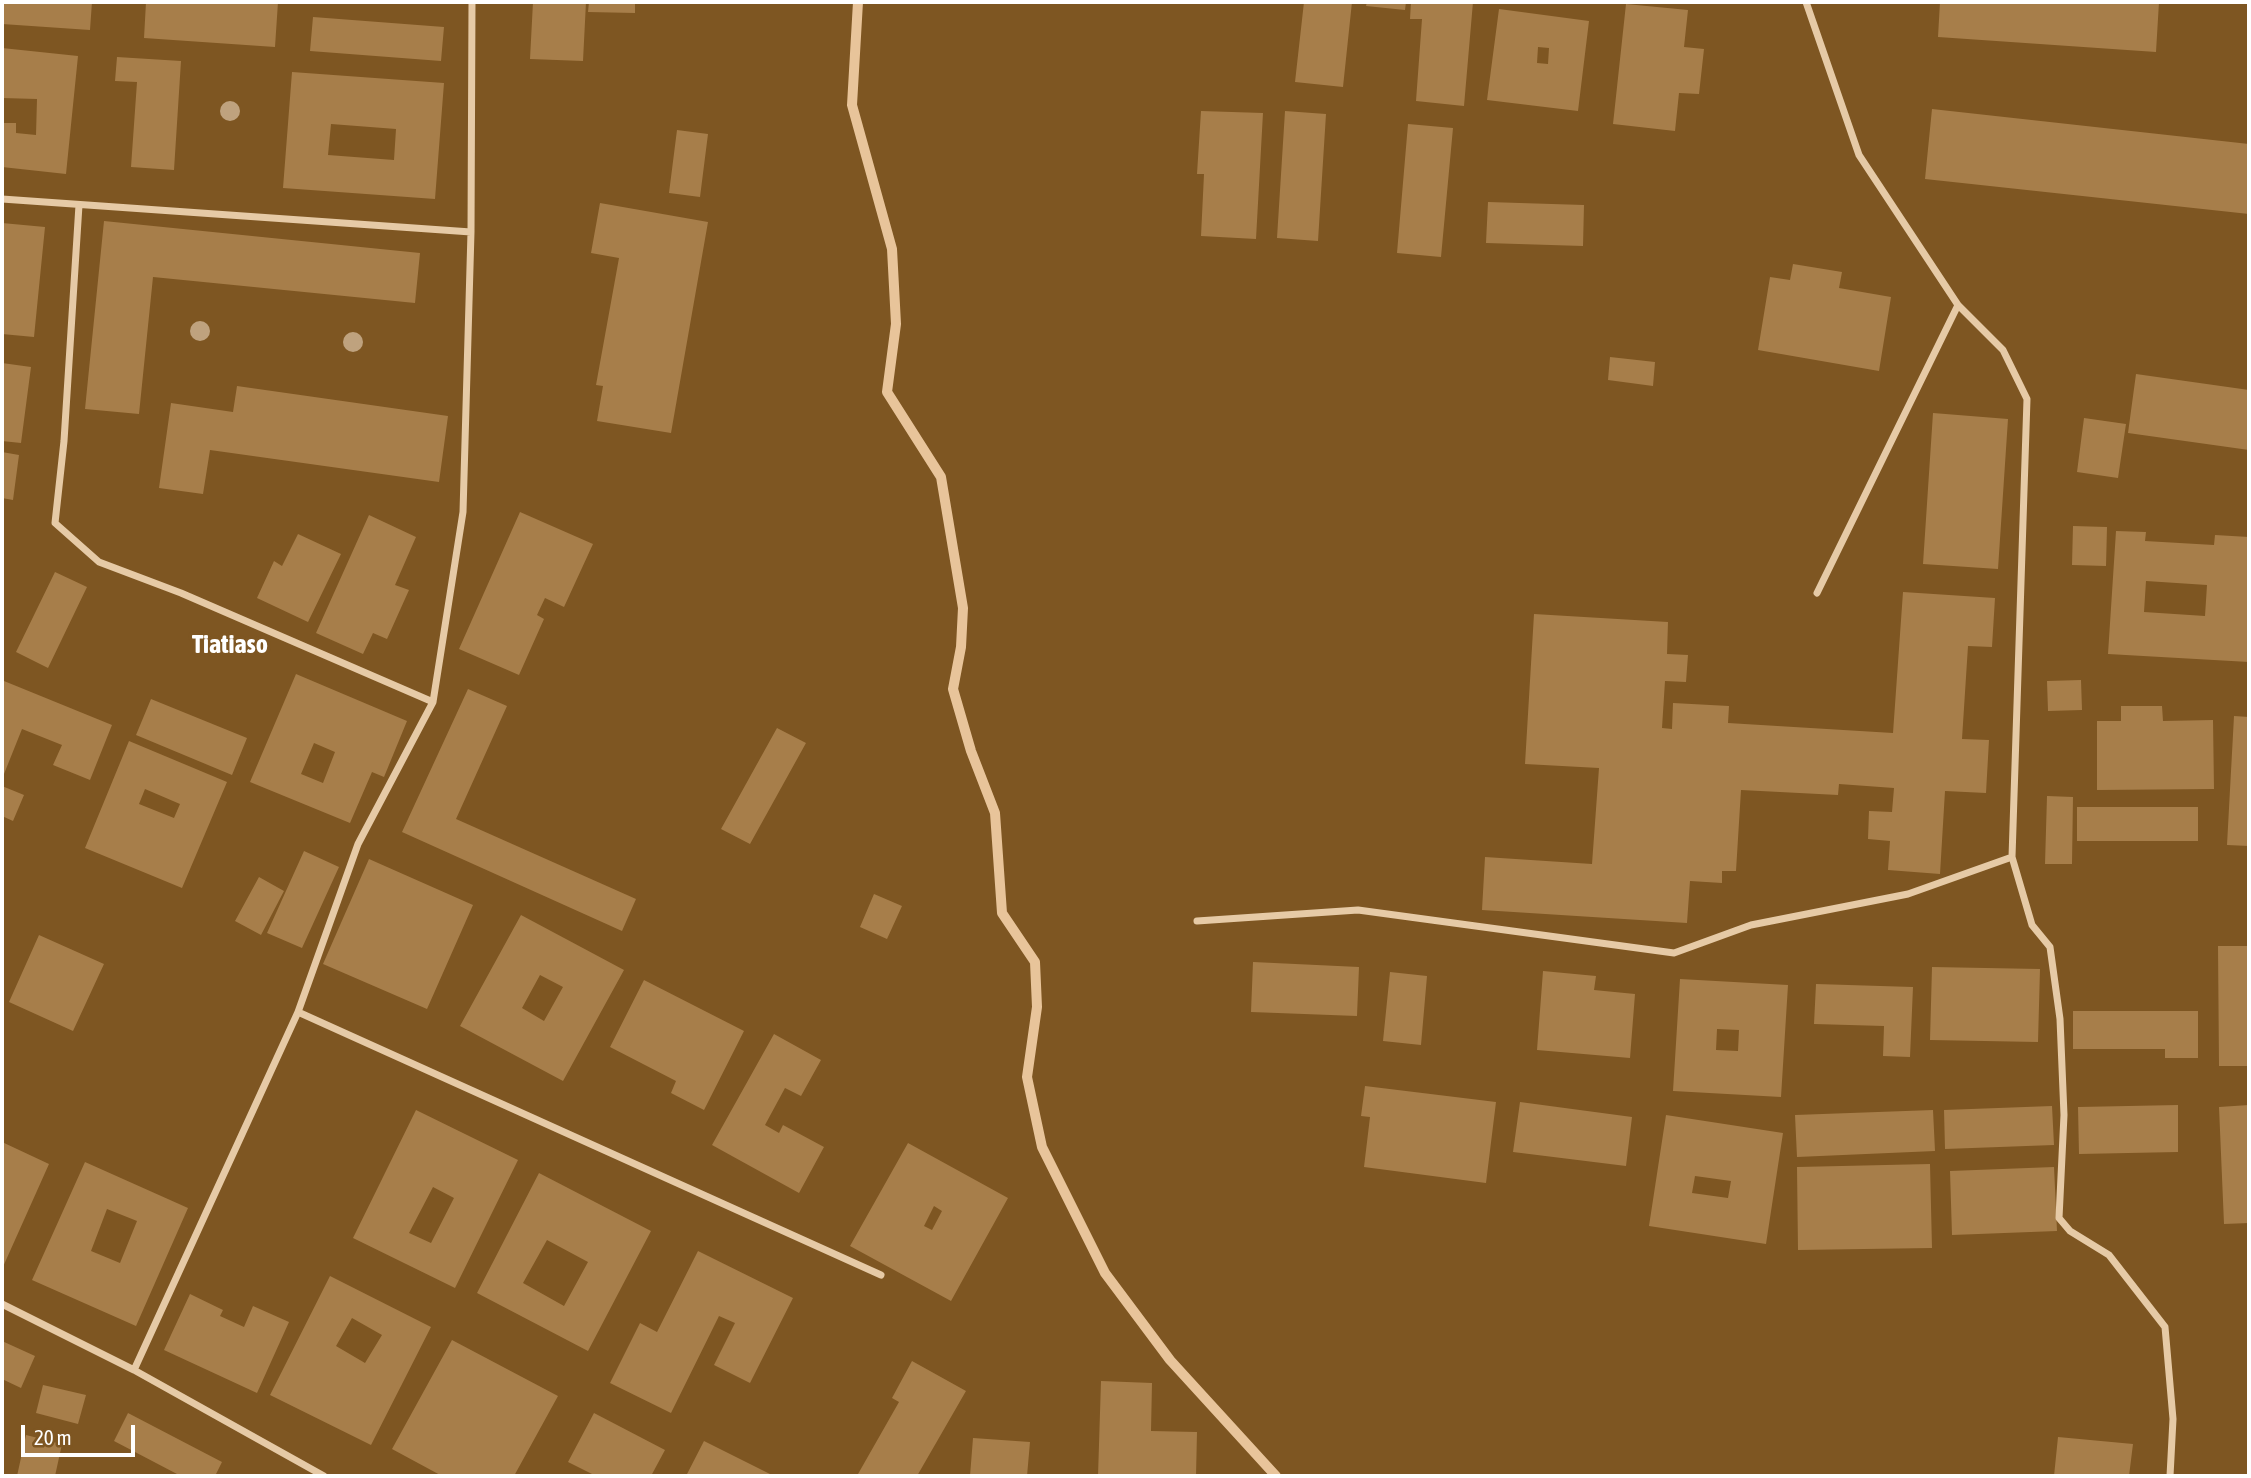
<!DOCTYPE html>
<style>
body{margin:0}
#map{position:relative;width:2251px;height:1478px;overflow:hidden;background:#7e5622;font-family:"Asap Condensed",sans-serif}
canvas{display:block}
.frame{position:absolute;inset:0;border:4px solid #fff;pointer-events:none}
.scale{position:absolute;left:21px;top:1425px;width:114px;height:32px;box-sizing:border-box;border:4px solid #fff;border-top:0;padding-left:9px;font-size:21px;line-height:24px;white-space:nowrap;color:#fff;-webkit-text-stroke:5px #7e5622;paint-order:stroke}
</style>
<div id="map">
<canvas width="2251" height="1478"></canvas>
<div class="frame"></div>
<div class="scale">20 m</div>
</div>
<script>
const ctx = document.querySelector('canvas').getContext('2d');
ctx.lineJoin = 'round';
const toPath = rows => new Path2D(rows.map(r => 'M' + r).join(''));
function stroke(path, color, width, dash) { ctx.strokeStyle = color; ctx.lineWidth = width; ctx.lineCap = dash ? 'butt' : 'round'; ctx.setLineDash(dash || []); ctx.stroke(path); }
function fill(path, color) { ctx.fillStyle = color; ctx.fill(path, 'evenodd'); }
function label(font, color, halo, rows, align = 'center') {
  ctx.font = font + ' "Asap Condensed",sans-serif'; ctx.lineWidth = 7; ctx.setLineDash([]); ctx.textBaseline = 'middle'; ctx.strokeStyle = halo; ctx.fillStyle = color; for (const [text, x, y, turn = 0] of rows) {
    ctx.save(); ctx.translate(x, y); ctx.rotate((+turn || 0) * Math.PI / 180); ctx.textAlign = isNaN(turn) ? turn : align; if (halo) ctx.strokeText(text, 0, 0); ctx.fillText(text, 0, 0); ctx.restore();
  }
}
stroke(toPath([
 [858,2,852,105,892,249,896,324,887,392,941,477,963,608,961,647,953,689,971,751,995,813,1002,913,1035,962,1037,1007,1027,1077,1042,1147,1105,1273,1170,1360,1276,1476]
]), '#e8c49a', 10);
fill(toPath([
 [2,2,92,2,90,30,2,24],
 [146,2,278,2,275,47,144,38],
 [533,2,586,2,583,61,530,59],
 [589,2,635,2,635,13,588,12],
 [1304,2,1352,2,1343,87,1295,82],
 [1367,2,1406,2,1405,10,1366,6],
 [1411,2,1473,2,1464,106,1416,101,1422,19,1410,19],
 [1940,2,2159,2,2156,52,1938,37],
 [1626,4,1688,10,1684,47,1704,49,1699,94,1679,93,1675,131,1613,124],
 [1499,9,1589,21,1578,111,1487,100],
 [1538,47,1549,48,1548,64,1537,63],
 [313,17,444,27,441,61,310,51],
 [2,48,78,56,66,174,2,167,2,123,16,123,16,133,36,135,37,99,2,98],
 [117,57,181,61,174,170,131,167,137,82,115,81],
 [292,72,444,83,435,199,283,188],
 [331,124,396,129,394,160,328,155],
 [1932,109,2249,144,2249,214,1925,179],
 [1201,111,1263,113,1256,239,1201,236,1204,174,1197,174],
 [1285,111,1326,114,1318,241,1277,238],
 [1408,124,1453,128,1441,257,1397,253],
 [677,130,708,134,700,197,669,193],
 [1488,202,1584,205,1583,246,1486,243],
 [600,203,708,222,671,433,597,421,603,386,596,385,619,258,591,253],
 [104,221,420,253,415,303,153,277,139,414,85,409],
 [2,223,45,227,34,337,2,334],
 [1793,264,1842,272,1839,288,1891,297,1879,371,1758,350,1770,277,1790,280],
 [1610,357,1655,362,1653,386,1608,380],
 [2,363,31,367,21,443,2,441],
 [2136,374,2249,390,2249,450,2128,433],
 [237,386,448,416,439,482,210,450,203,494,159,488,171,403,233,412],
 [1933,413,2008,419,1998,569,1923,564],
 [2084,418,2126,424,2118,478,2077,472],
 [2,452,19,455,13,500,2,498],
 [520,512,593,544,564,607,545,598,537,615,544,619,519,675,459,649],
 [369,515,416,537,395,585,409,590,387,639,373,633,363,654,316,633],
 [2073,526,2107,527,2106,566,2072,565],
 [2116,531,2146,532,2145,541,2214,545,2215,535,2249,537,2249,662,2108,654],
 [2146,581,2207,585,2205,616,2144,612],
 [298,534,341,554,308,622,257,598,274,561,282,566],
 [55,572,87,587,48,668,16,652],
 [1903,592,1995,598,1992,647,1968,646,1962,739,1989,740,1986,793,1945,791,1940,874,1888,870,1890,841,1868,839,1869,811,1892,812,1894,788,1839,784,1838,795,1741,790,1736,871,1722,871,1722,883,1690,881,1687,923,1482,910,1485,857,1592,864,1599,768,1525,764,1534,614,1668,622,1667,654,1688,655,1686,682,1665,681,1662,728,1672,729,1673,703,1729,706,1728,723,1893,733],
 [296,674,407,721,384,777,372,772,350,823,250,782],
 [314,743,335,752,323,783,301,774],
 [2081,680,2082,710,2048,711,2047,681],
 [4,681,112,725,90,780,53,765,62,745,22,729,2,779],
 [468,689,507,706,456,819,636,899,622,931,402,832],
 [151,699,247,738,232,775,136,735],
 [2121,706,2162,706,2163,721,2213,720,2214,789,2097,790,2097,721,2121,721],
 [2234,716,2249,717,2249,846,2227,845],
 [777,728,806,743,750,844,721,829],
 [129,741,227,782,182,888,85,848],
 [145,789,180,804,174,818,139,804],
 [2,786,24,795,13,821,2,816],
 [2047,796,2073,797,2072,864,2045,864],
 [2077,807,2198,807,2198,841,2077,841],
 [304,851,339,867,302,948,267,933],
 [369,859,473,905,427,1009,323,964],
 [259,877,284,891,261,935,235,921],
 [874,894,902,906,887,939,860,927],
 [521,915,624,970,563,1081,460,1026],
 [540,975,563,987,544,1021,522,1008],
 [39,935,104,964,73,1031,9,1002],
 [2218,946,2249,946,2249,1066,2219,1066],
 [1253,962,1359,967,1357,1016,1251,1012],
 [1932,967,2040,969,2038,1042,1930,1040],
 [1543,971,1596,976,1594,990,1635,994,1630,1058,1537,1050],
 [1390,972,1427,976,1421,1045,1383,1041],
 [1680,979,1788,985,1781,1097,1673,1091],
 [1717,1029,1739,1030,1738,1051,1716,1050],
 [644,980,744,1031,704,1110,671,1093,676,1081,610,1047],
 [1816,984,1913,987,1910,1057,1883,1056,1884,1026,1814,1024],
 [2073,1011,2198,1011,2198,1058,2165,1058,2165,1049,2073,1049],
 [774,1034,821,1060,801,1096,785,1088,765,1125,779,1133,783,1125,824,1147,799,1193,712,1145],
 [1365,1086,1496,1102,1486,1183,1364,1167,1370,1117,1361,1116],
 [1520,1102,1632,1117,1626,1166,1513,1152],
 [2178,1105,2178,1152,2079,1154,2078,1107],
 [2249,1105,2249,1223,2224,1224,2219,1107],
 [2052,1106,2054,1145,1945,1149,1944,1110],
 [416,1110,518,1160,455,1288,353,1238],
 [433,1187,454,1198,431,1243,409,1233],
 [1933,1110,1935,1151,1797,1157,1795,1115],
 [1666,1115,1783,1133,1766,1244,1649,1226],
 [1695,1176,1731,1181,1728,1198,1692,1193],
 [2,1142,49,1164,2,1269],
 [908,1143,1008,1198,951,1301,850,1246],
 [934,1206,942,1211,932,1230,924,1226],
 [85,1162,188,1208,136,1326,32,1280],
 [107,1209,137,1221,120,1263,91,1251],
 [1930,1164,1932,1248,1798,1250,1797,1167],
 [2054,1167,2057,1231,1952,1235,1950,1171],
 [539,1173,651,1231,588,1351,477,1293],
 [547,1240,588,1262,564,1306,523,1283],
 [698,1251,793,1298,750,1383,714,1365,735,1323,719,1316,671,1413,610,1383,640,1323,657,1332],
 [330,1276,431,1327,371,1445,270,1395],
 [352,1318,382,1335,365,1363,336,1346],
 [190,1294,223,1310,220,1316,244,1327,253,1306,289,1322,257,1393,164,1350],
 [452,1340,558,1396,514,1476,442,1476,392,1449],
 [2,1341,35,1356,21,1388,2,1379],
 [912,1361,966,1391,917,1476,862,1476,858,1474,899,1402,892,1398],
 [1101,1381,1152,1383,1151,1431,1197,1432,1196,1476,1098,1476],
 [43,1385,86,1395,78,1424,36,1413],
 [128,1413,222,1462,215,1476,176,1476,177,1474,114,1441],
 [594,1413,665,1450,651,1476,596,1476,568,1462],
 [26,1435,62,1444,55,1476,17,1476],
 [2058,1437,2133,1444,2129,1476,2054,1476],
 [973,1438,1030,1442,1027,1476,970,1476],
 [704,1441,774,1476,686,1476]
]), '#a77e4a');
stroke(toPath([
 [1806,2,1859,155,1958,305,2003,350,2027,399,2012,857,2032,925,2050,947,2060,1019,2064,1115,2059,1218,2070,1231,2109,1255,2165,1327,2173,1419,2170,1476],
 [2,199,471,232],
 [79,205,64,441,55,523,99,562,181,593,433,702],
 [1817,593,1958,305],
 [1197,921,1358,910,1674,953,1751,925,1908,894,2012,857],
 [298,1012,881,1275],
 [2,1304,134,1370,324,1476],
 [134,1370,298,1012,358,844,433,702,463,512,471,232,472,2]
]), '#e6caa6', 7);
ctx.fillStyle = '#bfa27e';
for (const [x, y] of [
 [230,111],
 [200,331],
 [353,342]
]) { ctx.beginPath(); ctx.arc(x, y, 10, 0, 2 * Math.PI); ctx.fill(); }
label('bold 26px', '#fff', '#7e5622', [
 ["Tiatiaso",230,645]
]);
</script>
